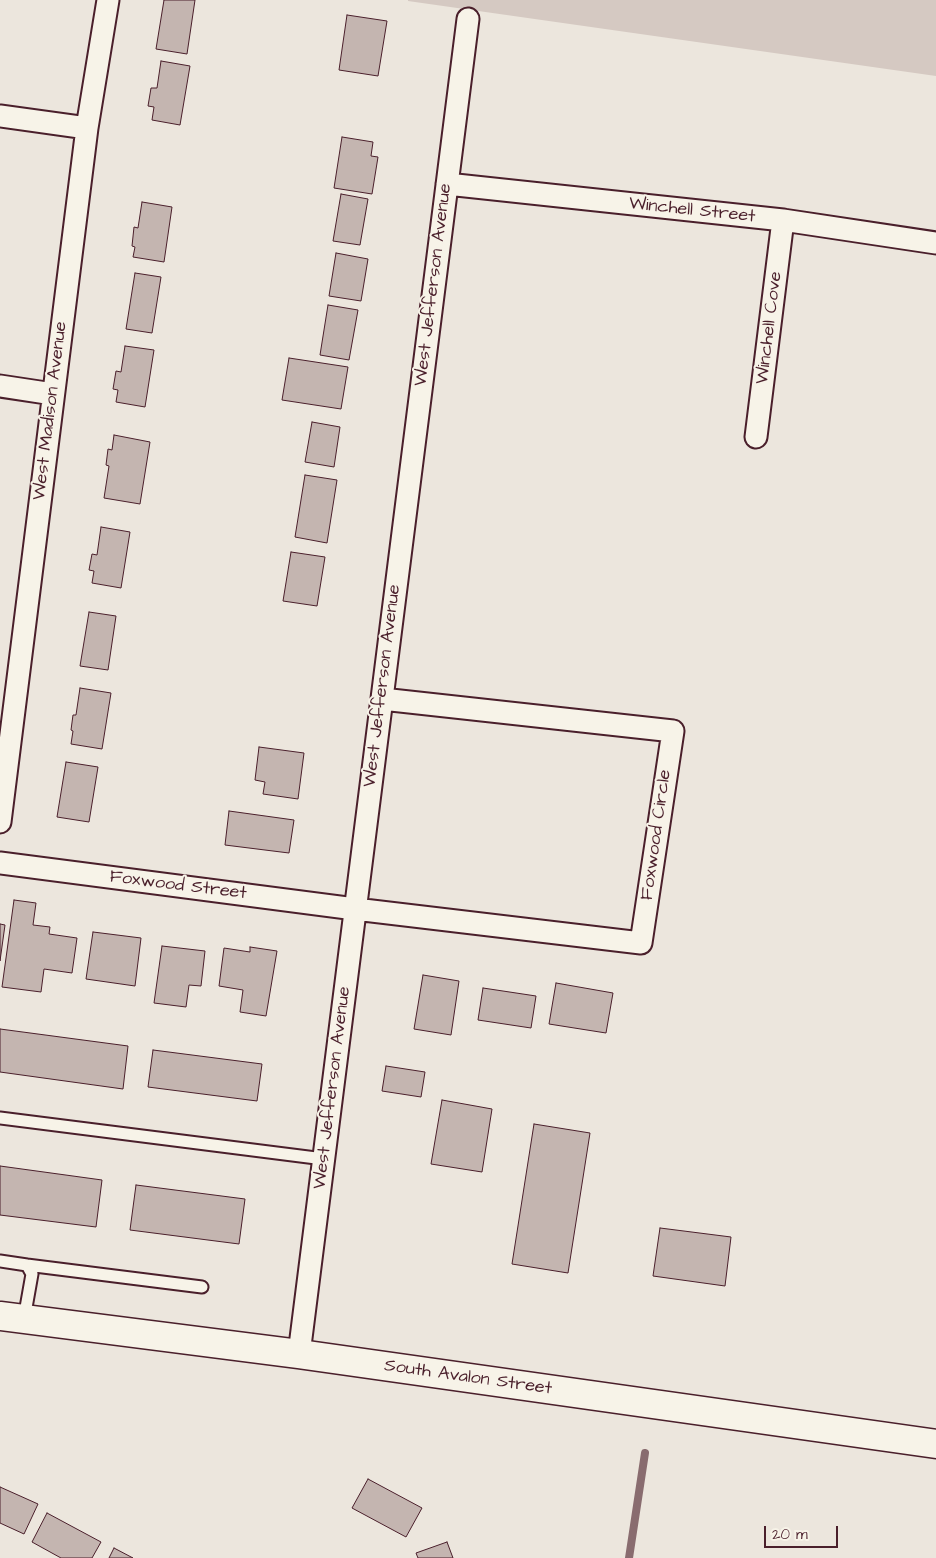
<!DOCTYPE html>
<style>
body{margin:0}
#map{position:relative;width:936px;height:1558px;overflow:hidden;background:#ece6dd;font-family:"Architects Daughter",sans-serif}
canvas{display:block}
.scale{position:absolute;left:764px;top:1526px;width:74px;height:22px;box-sizing:border-box;border:2px solid #4a1f2b;border-top:0;padding-left:6px;font-size:15px;line-height:18px;white-space:nowrap;color:#4a1f2b;-webkit-text-stroke:4px #f7f3e8;paint-order:stroke}
</style>
<div id="map">
<canvas width="936" height="1558"></canvas>
<div class="scale">20 m</div>
</div>
<script>
const ctx = document.querySelector('canvas').getContext('2d');
ctx.lineJoin = 'round';
function fill(path, color) { ctx.fillStyle = color; ctx.fill(path, 'evenodd'); }
const toPath = rows => new Path2D(rows.map(r => 'M' + r).join(''));
function stroke(path, color, width, dash) { ctx.strokeStyle = color; ctx.lineWidth = width; ctx.lineCap = dash ? 'butt' : 'round'; ctx.setLineDash(dash || []); ctx.stroke(path); }
function label(font, color, halo, rows, align = 'center') {
  ctx.font = font + ' "Architects Daughter",sans-serif'; ctx.lineWidth = 4; ctx.setLineDash([]); ctx.textBaseline = 'middle'; ctx.strokeStyle = halo; ctx.fillStyle = color; for (const [text, x, y, turn = 0] of rows) {
    ctx.save(); ctx.translate(x, y); ctx.rotate((+turn || 0) * Math.PI / 180); ctx.textAlign = isNaN(turn) ? turn : align; if (halo) ctx.strokeText(text, 0, 0); ctx.fillText(text, 0, 0); ctx.restore();
  }
}
fill(toPath([
 [408,0,936,0,936,76,408,1]
]), '#d5c9c2');
stroke(toPath([
 [629,1558,645,1453]
]), '#896c6f', 8);
const building = toPath([
 [164,0,195,0,187,54,156,49,164,0],
 [347,15,387,21,378,76,339,70,347,15],
 [161,61,190,66,180,125,152,120,154,107,148,106,151,88,157,88,161,61],
 [342,137,373,142,371,156,378,157,372,194,334,188,342,137],
 [341,194,368,199,360,245,333,241,341,194],
 [142,202,172,207,164,262,133,257,135,247,132,246,134,227,138,228,142,202],
 [336,253,368,259,361,301,329,296,336,253],
 [135,273,161,277,152,333,126,329,135,273],
 [328,305,358,310,349,360,320,355,328,305],
 [125,346,154,350,145,407,116,402,118,390,113,389,116,371,121,372,125,346],
 [289,358,348,367,341,409,282,400,289,358],
 [312,422,340,427,334,467,305,462,312,422],
 [114,435,150,442,140,504,104,498,109,466,106,465,108,449,112,450,114,435],
 [305,475,337,480,327,543,295,537,305,475],
 [101,527,130,532,121,588,92,583,94,571,89,570,92,554,97,555,101,527],
 [291,552,325,557,317,606,283,601,291,552],
 [89,612,116,616,108,670,80,666,89,612],
 [80,688,111,693,102,749,71,744,73,731,71,730,73,715,76,715,80,688],
 [259,747,304,753,298,799,263,794,265,782,255,780,259,747],
 [66,762,98,767,89,822,57,817,66,762],
 [229,811,294,820,289,853,225,845,229,811],
 [14,900,36,903,33,925,50,927,49,934,77,938,72,973,44,969,41,992,2,987,14,900],
 [0,924,5,925,0,961,0,924],
 [93,932,141,938,135,986,86,979,93,932],
 [162,946,205,951,201,986,189,985,186,1007,154,1003,162,946],
 [250,947,277,951,266,1016,240,1012,243,990,219,986,224,948,250,952,250,947],
 [423,975,459,981,451,1035,414,1029,423,975],
 [556,983,613,993,606,1033,549,1024,556,983],
 [483,988,536,996,531,1028,478,1020,483,988],
 [0,1029,128,1046,123,1089,0,1072,0,1029],
 [153,1050,262,1064,257,1101,148,1087,153,1050],
 [386,1066,425,1072,421,1097,382,1091,386,1066],
 [442,1100,492,1109,482,1172,431,1164,442,1100],
 [534,1124,590,1133,568,1273,512,1264,534,1124],
 [0,1166,102,1180,96,1227,0,1215,0,1166],
 [136,1185,245,1199,239,1244,130,1230,136,1185],
 [660,1228,731,1237,725,1286,653,1276,660,1228],
 [368,1479,422,1508,406,1537,352,1508,368,1479],
 [0,1487,38,1504,24,1534,0,1523,0,1487],
 [47,1513,101,1542,92,1558,61,1558,32,1542,47,1513],
 [447,1542,453,1558,418,1558,416,1553,447,1542],
 [114,1548,133,1558,109,1558,114,1548]
]);
fill(building, '#c4b5b0');
stroke(building, '#4a1f2b', 1);
const lane = toPath([
 [0,1118,324,1159],
 [0,1261,27,1265,32,1274,24,1319],
 [27,1265,202,1287]
]);
const street = toPath([
 [0,116,87,128],
 [447,184,783,220,936,243],
 [0,386,53,394],
 [756,437,783,220],
 [0,822,87,128,108,0],
 [0,863,355,909,641,943,673,731,382,699],
 [299,1354,468,19]
]);
const secondary = toPath([
 [0,1316,299,1354,936,1444]
]);
stroke(lane, '#4a1f2b', 15);
stroke(street, '#4a1f2b', 25);
stroke(secondary, '#4a1f2b', 31);
stroke(lane, '#f7f3e8', 11);
stroke(street, '#f7f3e8', 21);
stroke(secondary, '#f7f3e8', 28);
label('18px', '#4a1f2b', '#f7f3e8', [
 ["Winchell Street",692,211,6],
 ["West Jefferson Avenue",434,285,-83],
 ["Winchell Cove",770,328,-83],
 ["West Madison Avenue",51,411,-83],
 ["West Jefferson Avenue",383,686,-83],
 ["Foxwood Circle",657,835,-82],
 ["Foxwood Street",178,886,7],
 ["West Jefferson Avenue",333,1088,-83],
 ["South Avalon Street",468,1378,8]
]);
</script>
